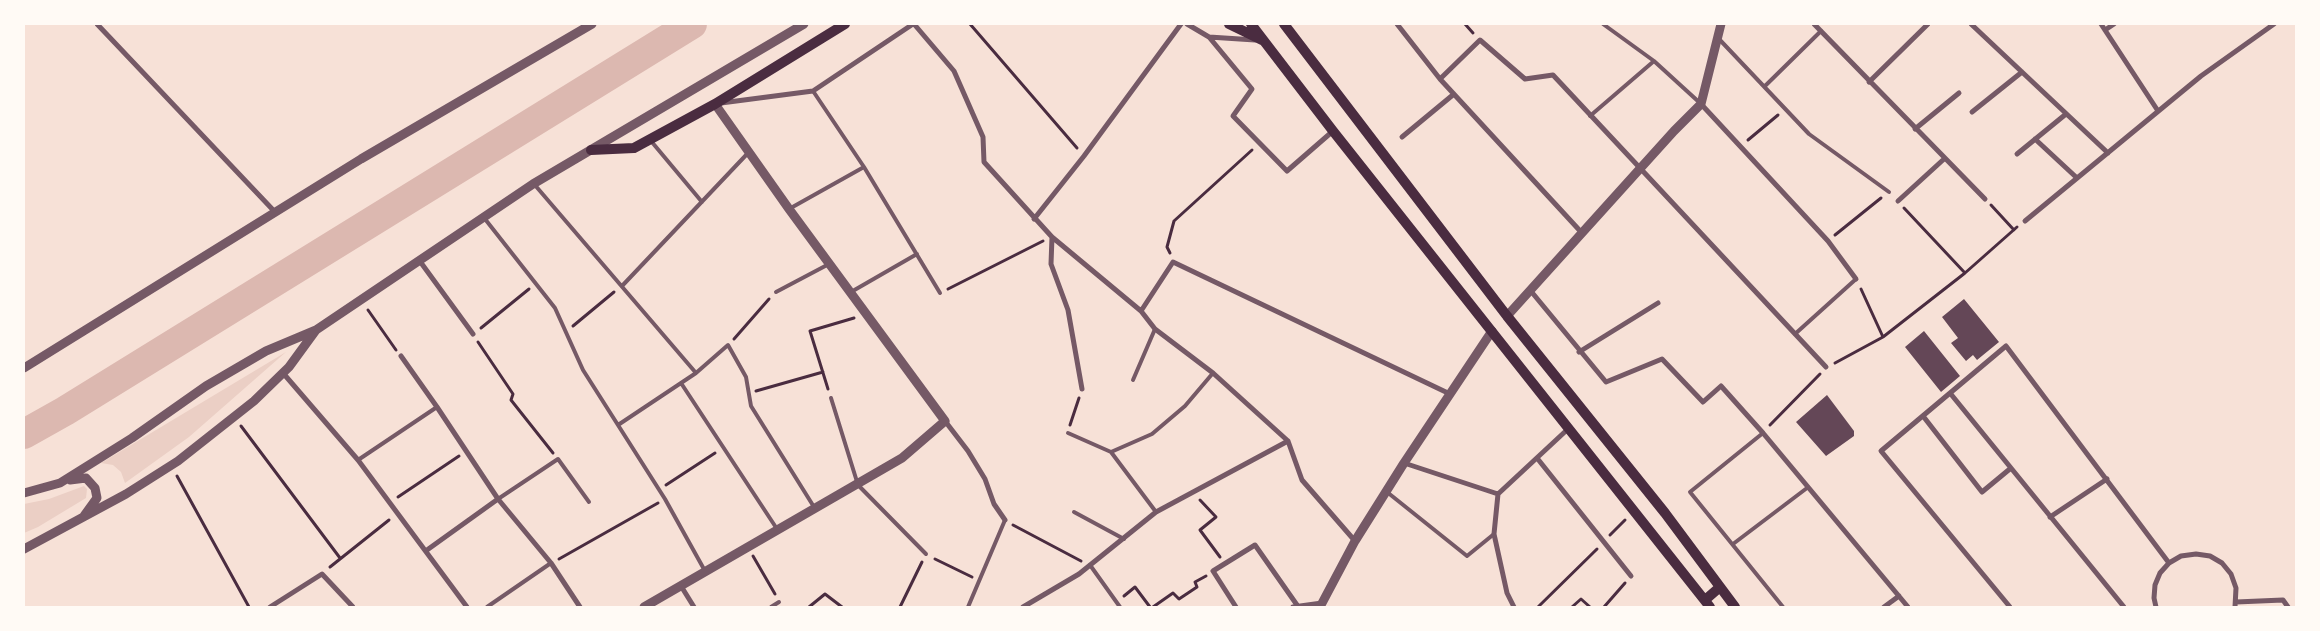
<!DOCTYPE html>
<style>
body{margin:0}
#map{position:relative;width:2320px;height:631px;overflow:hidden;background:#f7e1d7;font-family:"PT Sans",sans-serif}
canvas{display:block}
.frame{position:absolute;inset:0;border:25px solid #fffaf5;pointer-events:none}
</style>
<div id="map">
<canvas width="2320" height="631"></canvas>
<div class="frame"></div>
</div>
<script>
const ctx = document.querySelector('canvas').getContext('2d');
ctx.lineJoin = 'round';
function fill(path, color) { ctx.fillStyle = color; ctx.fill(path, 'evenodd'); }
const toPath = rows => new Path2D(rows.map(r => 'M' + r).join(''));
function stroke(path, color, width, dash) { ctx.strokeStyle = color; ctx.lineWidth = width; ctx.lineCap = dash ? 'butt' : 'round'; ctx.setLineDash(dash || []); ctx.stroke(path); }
fill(toPath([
 [286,352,189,437,125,483,121,472,113,465,101,463],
 [84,486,87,489,86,498,38,527,24,533,24,504,49,499]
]), '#ebcfc5');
stroke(toPath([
 [24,434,65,411,692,24]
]), '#dcb8b0', 30);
fill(toPath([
 [1964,299,1999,342,1977,360,1973,355,1966,361,1951,343,1958,338,1942,317],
 [1924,331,1960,376,1941,392,1905,347],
 [1827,395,1854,431,1854,436,1826,456,1796,422]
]), '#644757');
stroke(toPath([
 [970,24,1077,148],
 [1465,24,1473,33],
 [1748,140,1778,115],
 [1991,205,2014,230],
 [1904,208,1965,273],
 [1835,235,1881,198],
 [1170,253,1167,247,1174,221,1252,150],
 [948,289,1043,241],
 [1861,289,1883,337],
 [368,310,396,350],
 [573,326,614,292],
 [481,328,529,289],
 [734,339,769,299],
 [478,342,513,394,511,400,553,453],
 [1835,363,1883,337,1965,273,2017,227],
 [828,389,810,331,854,318],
 [756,391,823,372],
 [1070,425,1079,398],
 [1770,425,1820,374],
 [241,426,340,558],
 [177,476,249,607],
 [666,485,715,453],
 [398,497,459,456],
 [1200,500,1216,517,1200,530,1220,557],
 [1013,525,1081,561],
 [1610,535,1625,520],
 [753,556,775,594],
 [559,559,658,503],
 [935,559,972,577],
 [330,567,389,520],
 [1124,596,1135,587,1150,607],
 [809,607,825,594,842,607],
 [900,607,922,562],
 [1153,607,1173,593,1179,599,1197,587,1195,582,1206,576],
 [1538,607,1597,549],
 [1572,607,1581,599,1590,607],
 [1604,607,1625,583]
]), '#4a2c40', 3);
stroke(toPath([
 [1603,24,1654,61,1700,103],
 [1719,39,1809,134,1889,192],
 [1765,86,1821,31],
 [813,91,864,167,940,293],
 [1590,116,1654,61],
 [651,141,702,202],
 [534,184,696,373,681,383,777,529],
 [789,209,864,167],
 [485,219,555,308,583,370,665,499,705,571],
 [622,286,748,153],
 [776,292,829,264],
 [851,292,917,254],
 [1795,334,1856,279],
 [696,373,728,345,746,377,751,406,814,507],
 [1133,380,1155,329],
 [831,398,858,485,926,554],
 [618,425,681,383],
 [1068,433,1111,452,1156,512],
 [1763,433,1690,492,1783,607],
 [1111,452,1152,434,1185,406,1213,373],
 [358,460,437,407],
 [1387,492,1467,556,1494,534],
 [498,499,558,459,589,502],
 [1074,512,1124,539],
 [1733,544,1807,488],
 [1090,565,1120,607],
 [487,607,551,563],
 [771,607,779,602],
 [968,607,1005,520]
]), '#755966', 4);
stroke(toPath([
 [97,24,275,212],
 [914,24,954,71,983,137,984,162,1052,237,1141,311,1155,329,1213,373,1288,441,1302,480,1355,541],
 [1187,24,1209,37,1255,40],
 [1397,24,1440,79,1582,233],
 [1814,24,1985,199],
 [1971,24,2108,153],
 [2101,24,2158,111],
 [2105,30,2114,24],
 [1209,37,1252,89,1233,116,1287,171,1333,131],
 [1440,79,1480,40,1525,79,1553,75,1826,367],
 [1869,82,1928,24],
 [721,103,813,91,913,24],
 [1701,104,1828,241,1856,279],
 [1972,112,2022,72],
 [1915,129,1959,93],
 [1402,137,1454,94],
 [2035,139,2077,178],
 [2017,154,2066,114],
 [1898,201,1944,159],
 [1034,219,1084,156,1181,24],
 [2025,221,2201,76,2274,24],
 [1052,237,1051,264,1068,310,1082,389],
 [419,260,473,334],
 [1530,290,1606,382,1662,359,1703,402,1721,386,1763,433,1908,607],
 [1141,311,1173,262,1450,394],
 [1579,352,1658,303],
 [401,356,437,407,498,499,551,563,580,607],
 [283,373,358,460,467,607],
 [1950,393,2124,607],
 [1923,416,1982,492,2011,468],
 [945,421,968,451,985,479,994,504,1005,520],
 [1537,458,1631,576],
 [1404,463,1498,494,1494,534,1507,593,1514,607],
 [1498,494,1569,428],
 [2050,517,2107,479],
 [427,550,498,499],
 [681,586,694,607],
 [2236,602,2283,600,2288,607],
 [270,607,322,574,353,607],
 [1023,607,1079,574,1156,512,1288,441],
 [1236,607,1213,571,1255,545,1297,605],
 [1293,607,1322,603],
 [1884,607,1899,596],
 [2010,607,1881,451,2006,346,2169,563],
 [2156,607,2154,598,2155,585,2160,573,2169,563,2181,556,2196,554,2210,556,2222,563,2231,574,2236,588,2235,607]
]), '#755966', 5);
stroke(toPath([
 [1507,316,1674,131,1701,104,1721,24],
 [316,330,533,184,804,24],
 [24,368,361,159,592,24],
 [70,480,86,478,95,488,97,498,84,516],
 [24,493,60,483,132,438,206,386,266,351,316,330,289,367,254,401,178,461,126,494,24,549],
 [644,607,902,458,945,421,789,209,715,104],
 [1320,607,1355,541,1404,463,1492,331]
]), '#755966', 9);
stroke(toPath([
 [1229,24,1262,40],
 [1251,24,1333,131,1710,607],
 [1284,24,1507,316,1665,513,1735,607],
 [591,150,634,148,715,104,845,24],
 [1705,600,1720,587]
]), '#4a2c40', 10);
</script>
